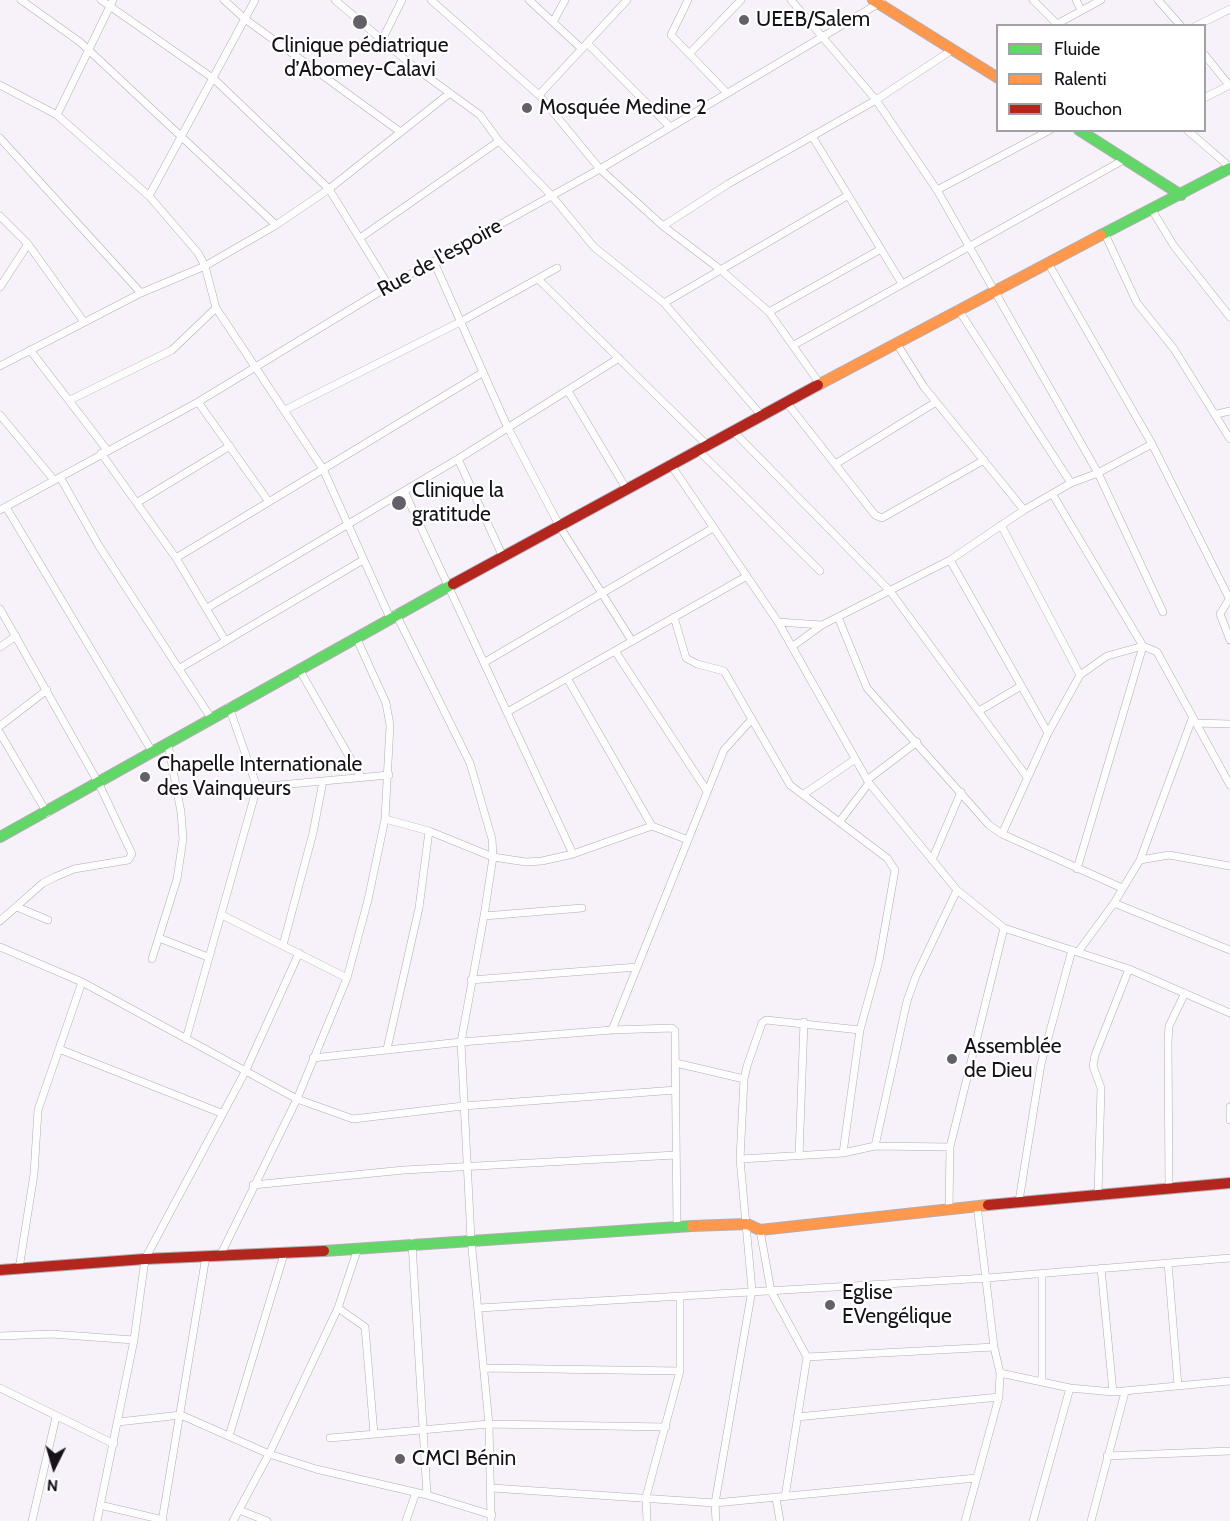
<!DOCTYPE html>
<meta charset="utf-8">
<style>
body{margin:0}
#map{position:relative;width:1230px;height:1521px;overflow:hidden;background:#f7f2fa;font-family:Cabin,sans-serif}
canvas{display:block}
.legend{position:absolute;left:996px;top:24px;width:210px;height:108px;box-sizing:border-box;background:#fff;border:2px solid #a2a0a3;margin:0;padding:8px 10px;list-style:none;font-size:18px;color:#161219}
.legend li{display:flex;align-items:center;gap:12px;height:30px}
.legend b{width:30px;border:2px solid #a2a0a3}
.north{position:absolute;left:24px;top:1437px;width:60px;height:60px;-webkit-text-stroke:4px #fff;paint-order:stroke;rotate:185deg;font-size:16px;font-weight:700;line-height:24px;text-align:center;color:#161219}
.north::after{content:'';display:block;margin:auto;width:21px;height:27px;background:#161219;clip-path:polygon(50% 0,100% 100%,50% 72%,0 100%)}
</style>
<div id="map">
<canvas width="1230" height="1521"></canvas>
<ul class="legend">
<li><b style="height:8px;background:#63d668"></b>Fluide</li>
<li><b style="height:8px;background:#ff974d"></b>Ralenti</li>
<li><b style="height:8px;background:#b3261e"></b>Bouchon</li>
</ul>
<div class="north">N</div>
</div>
<script>
const ctx = document.querySelector('canvas').getContext('2d');
ctx.lineJoin = 'round';
const toPath = rows => new Path2D(rows.map(r => 'M' + r).join(''));
function stroke(path, color, width, dash) { ctx.strokeStyle = color; ctx.lineWidth = width; ctx.lineCap = dash ? 'butt' : 'round'; ctx.setLineDash(dash || []); ctx.stroke(path); }
function label(font, color, halo, rows, align = 'center') {
  ctx.font = font + ' Cabin,sans-serif'; ctx.lineWidth = 4.5; ctx.setLineDash([]); ctx.textBaseline = 'middle'; ctx.strokeStyle = halo; ctx.fillStyle = color; for (const [text, x, y, turn = 0] of rows) {
    ctx.save(); ctx.translate(x, y); ctx.rotate((+turn || 0) * Math.PI / 180); ctx.textAlign = isNaN(turn) ? turn : align; if (halo) ctx.strokeText(text, 0, 0); ctx.fillText(text, 0, 0); ctx.restore();
  }
}
const street = toPath([
 [21,0,80,42,276,225],
 [101,0,214,79,329,189,389,286],
 [224,0,245,19,399,131],
 [335,0,414,67,480,115,499,141,551,195,594,247,664,303,762,416],
 [431,0,539,95,600,169,663,226,721,270,769,312,820,384],
 [529,0,582,49],
 [688,0,671,35,726,92],
 [791,0,876,100,937,190,1098,473,1163,612],
 [1033,0,1057,24,1055,26],
 [1076,0,1081,10],
 [1158,0,1181,26],
 [553,22,565,0],
 [1057,24,1101,0],
 [1196,26,1230,9],
 [382,40,402,0],
 [587,43,670,127],
 [690,53,741,0],
 [1204,54,1229,85],
 [0,85,57,115,149,196,198,253,205,266,216,308,323,469,390,618],
 [539,95,627,0],
 [1204,98,1230,85],
 [57,115,113,0],
 [1187,130,1230,167],
 [812,136,901,282],
 [0,138,141,293],
 [937,190,1050,130],
 [149,196,255,0],
 [1152,210,1174,246,1230,317],
 [0,216,28,244,84,322],
 [663,226,728,184,876,100,952,50],
 [1105,234,1137,303,1174,349,1230,439],
 [360,238,499,141],
 [434,262,507,426,560,527,632,641],
 [1048,263,1152,444,1229,598],
 [538,279,707,445],
 [0,287,28,244],
 [664,303,847,196],
 [958,309,1071,483],
 [769,312,881,249],
 [897,344,924,387,1024,510],
 [794,345,1125,159],
 [30,350,107,450],
 [0,366,141,293,205,266,276,225,329,189,450,93],
 [568,391,627,490],
 [70,400,172,350,216,308],
 [198,402,269,502],
 [787,403,875,515,882,518,984,460],
 [285,410,460,322,557,268],
 [1217,414,1230,411],
 [0,415,54,480],
 [733,431,890,591,1027,777],
 [698,450,820,571],
 [101,453,176,558,225,640],
 [458,459,503,557],
 [837,463,936,402],
 [671,465,778,622,869,783,957,890,1004,928,1129,969,1230,1013],
 [60,477,99,546,211,718],
 [404,491,573,854],
 [1053,495,1143,646,1157,652,1230,785],
 [138,502,230,446],
 [6,507,153,753],
 [0,510,198,402,389,286,600,169,881,2],
 [1001,525,1080,675],
 [176,558,482,373],
 [950,560,1048,733],
 [1230,598,1220,614,1230,640],
 [207,608,458,459,619,358],
 [0,609,99,784,132,854,128,860,74,869,55,877,43,883,0,921],
 [396,614,470,763,492,839,493,857,484,916,461,1042,471,1239,489,1424,491,1521],
 [674,617,686,658,697,664,724,671,790,785,887,858,895,870,879,961,860,1030,843,1153],
 [838,617,867,688,989,825,1002,834,1122,888],
 [778,622,822,625],
 [793,646,822,625,950,560,1024,510,1071,483,1098,473,1152,444],
 [0,647,16,636],
 [615,651,707,791],
 [485,662,713,528],
 [180,668,363,560],
 [299,669,361,777],
 [567,678,652,826,688,840],
 [509,711,747,576],
 [979,711,1021,686],
 [1195,723,1230,724],
 [0,726,47,690],
 [0,733,47,813],
 [867,780,917,742],
 [257,787,389,775],
 [804,794,854,760],
 [385,819,429,831,493,857,526,862,542,861,573,854,652,826],
 [840,821,869,783],
 [1002,834,1048,733,1080,675,1107,656,1143,646],
 [932,860,961,792],
 [1140,860,1169,855,1230,866],
 [1077,869,1143,646],
 [1114,903,1230,950],
 [17,907,48,920],
 [222,915,347,978],
 [484,916,582,908],
 [159,938,208,957],
 [283,945,313,833,323,781],
 [0,947,82,982,297,1099,353,1119,463,1106,676,1090],
 [1078,952,1114,903,1140,860,1192,719],
 [152,959,177,879,183,839,181,812,168,744],
 [471,980,637,967],
 [612,1030,724,750,752,719],
 [186,1039,257,787,229,707],
 [59,1049,221,1113],
 [387,1049,419,908,429,831],
 [313,1058,461,1042,612,1030,672,1028,675,1031,677,1227],
 [676,1063,744,1079],
 [1230,1107,1230,1120],
 [875,1146,907,1001,916,976,957,890],
 [799,1156,804,1022],
 [740,1159,843,1153,875,1146,950,1147],
 [253,1185,404,1170,676,1155],
 [1169,1189,1168,1042,1169,1026,1185,993],
 [1098,1195,1101,1088,1093,1066,1095,1055,1129,969],
 [1019,1201,1041,1064,1072,950],
 [949,1208,950,1147,1004,928],
 [760,1230,771,1291,807,1357,785,1497],
 [412,1243,427,1495],
 [220,1256,297,1099,347,978,368,900,385,819,390,725,386,703,356,637],
 [1168,1263,1178,1386],
 [1101,1268,1113,1392],
 [19,1269,34,1174,38,1110,82,982],
 [1042,1273,1042,1382],
 [338,1308,365,1327,374,1434],
 [479,1308,987,1278,1230,1258],
 [0,1336,51,1334,134,1340],
 [807,1357,994,1347],
 [484,1368,680,1371],
 [1000,1373,1070,1388,1113,1392,1230,1381],
 [0,1388,114,1444],
 [797,1417,999,1397],
 [118,1422,181,1415,269,1454,316,1469,427,1495,492,1515],
 [229,1436,284,1254],
 [330,1438,489,1424,666,1427],
 [1107,1456,1230,1451],
 [492,1488,715,1503,976,1478],
 [776,1498,780,1521],
 [100,1505,163,1520],
 [239,1510,267,1521],
 [32,1521,56,1417],
 [97,1521,134,1340,145,1259,245,1072,299,953],
 [162,1521,206,1256],
 [233,1521,269,1454,338,1308,358,1248],
 [406,1521,416,1492],
 [647,1521,646,1497,680,1371,680,1296],
 [716,1521,715,1503,752,1290,740,1159,744,1079,747,1066,762,1023,766,1020,860,1030],
 [965,1521,999,1397,1000,1373,994,1347,977,1205],
 [1033,1521,1070,1388],
 [1091,1521,1125,1392]
]);
const fast = toPath([
 [1079,130,1181,195],
 [1101,235,1230,168],
 [0,837,453,584],
 [324,1251,692,1226]
]);
const slow = toPath([
 [873,0,998,78],
 [818,385,1101,235],
 [692,1226,747,1224,760,1230,988,1205]
]);
const jam = toPath([
 [453,584,818,385],
 [988,1205,1230,1183],
 [0,1270,145,1259,324,1251]
]);
stroke(street, '#b1adb4', 8);
stroke(fast, '#b1adb4', 12);
stroke(slow, '#b1adb4', 12);
stroke(jam, '#b1adb4', 12);
stroke(street, '#fefdfe', 7);
stroke(fast, '#63d668', 10);
stroke(slow, '#ff974d', 10);
stroke(jam, '#b3261e', 10);
for (const [x, y, r, color] of [
 [744,20,6,"#656068"],
 [360,22,8,"#656068"],
 [527,108,6,"#656068"],
 [399,503,8,"#656068"],
 [145,777,6,"#656068"],
 [952,1059,6,"#656068"],
 [830,1305,6,"#656068"],
 [400,1459,6,"#656068"]
]) { const dot = new Path2D(); dot.arc(x, y, r, 0, 2 * Math.PI); ctx.fillStyle = color; ctx.fill(dot); stroke(dot, '#fff', 2); }
label('21px', '#161219', '#fff', [
 ["UEEB/Salem",756,20],
 ["Clinique pédiatrique",360,46,"center"],
 ["d’Abomey-Calavi",360,70,"center"],
 ["Mosquée Medine 2",539,108],
 ["Clinique la",412,491],
 ["gratitude",412,515],
 ["Chapelle Internationale",157,765],
 ["des Vainqueurs",157,789],
 ["Assemblée",964,1047],
 ["de Dieu",964,1071],
 ["Eglise",842,1293],
 ["EVengélique",842,1317],
 ["CMCI Bénin",412,1459]
], 'left');
label('21px', '#161219', '#fff', [
 ["Rue de l'espoire",440,258,-29]
]);
</script>
